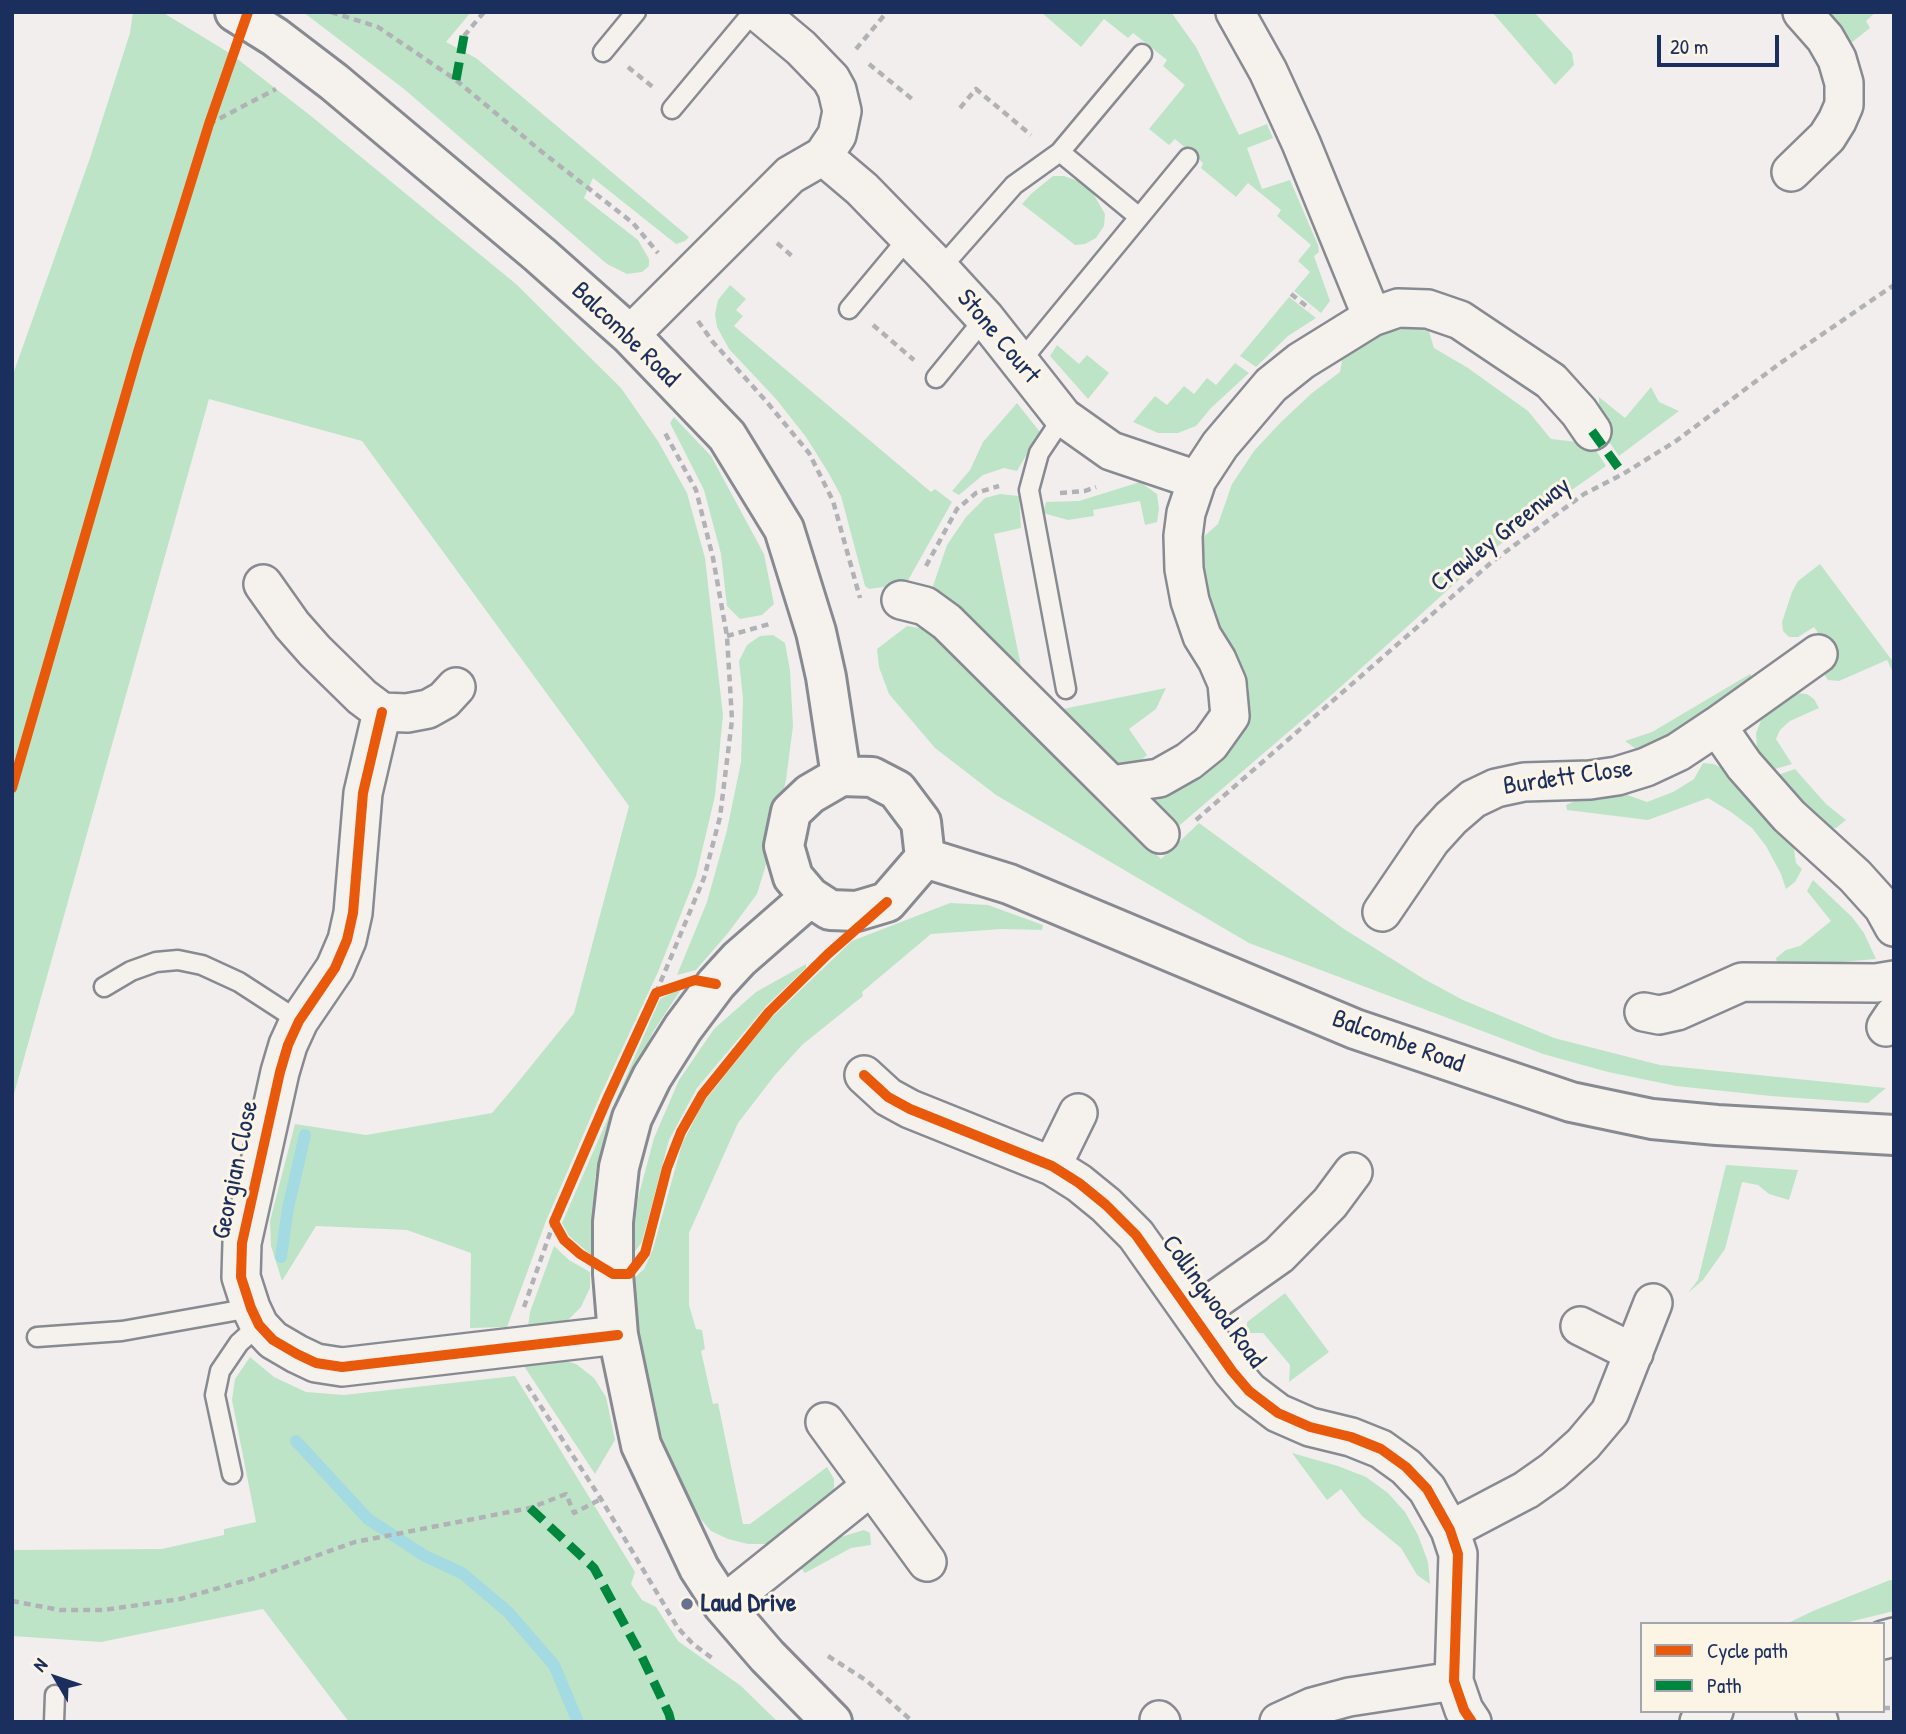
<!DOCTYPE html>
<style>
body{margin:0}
#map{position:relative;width:1906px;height:1734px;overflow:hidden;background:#f2eeed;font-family:"Patrick Hand",sans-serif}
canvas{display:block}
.frame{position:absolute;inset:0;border:14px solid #1b2f5e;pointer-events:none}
.legend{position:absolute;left:1640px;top:1622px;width:245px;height:91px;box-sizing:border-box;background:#fcf5e5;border:2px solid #a2a6af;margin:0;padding:9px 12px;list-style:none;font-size:21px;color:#1b2f5e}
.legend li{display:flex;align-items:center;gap:14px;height:35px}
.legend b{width:35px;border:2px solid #a2a6af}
.north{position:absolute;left:21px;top:1643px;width:70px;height:70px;-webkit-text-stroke:5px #fcf5e5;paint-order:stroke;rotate:309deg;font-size:19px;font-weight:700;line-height:28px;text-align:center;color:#1b2f5e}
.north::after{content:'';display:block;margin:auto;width:24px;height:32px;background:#1b2f5e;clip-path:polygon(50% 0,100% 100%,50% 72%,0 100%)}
.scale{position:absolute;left:1657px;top:35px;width:122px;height:32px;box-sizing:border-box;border:4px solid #1b2f5e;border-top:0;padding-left:9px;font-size:21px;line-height:24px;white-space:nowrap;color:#1b2f5e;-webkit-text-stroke:5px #fcf5e5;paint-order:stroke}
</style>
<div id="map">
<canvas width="1906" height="1734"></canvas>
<div class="frame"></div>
<ul class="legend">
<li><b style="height:9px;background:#e8590c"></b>Cycle path</li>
<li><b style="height:9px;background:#00873e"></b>Path</li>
</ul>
<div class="north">N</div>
<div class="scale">20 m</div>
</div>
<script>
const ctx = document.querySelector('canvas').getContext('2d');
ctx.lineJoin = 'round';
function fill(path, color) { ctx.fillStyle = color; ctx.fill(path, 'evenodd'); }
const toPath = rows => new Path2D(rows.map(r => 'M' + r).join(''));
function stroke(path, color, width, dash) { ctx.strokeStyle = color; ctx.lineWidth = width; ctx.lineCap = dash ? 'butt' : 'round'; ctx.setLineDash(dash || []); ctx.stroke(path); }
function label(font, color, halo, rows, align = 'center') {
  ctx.font = font + ' "Patrick Hand",sans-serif'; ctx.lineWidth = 6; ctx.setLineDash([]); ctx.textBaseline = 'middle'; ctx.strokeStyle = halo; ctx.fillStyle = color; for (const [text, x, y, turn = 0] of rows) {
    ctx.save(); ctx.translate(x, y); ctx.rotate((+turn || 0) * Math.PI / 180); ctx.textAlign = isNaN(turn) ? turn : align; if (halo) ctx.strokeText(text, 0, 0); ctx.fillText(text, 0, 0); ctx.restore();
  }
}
fill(toPath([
 [133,12,162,12,231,54,311,116,516,284,621,388,658,441,687,493,705,558,723,715,715,796,696,876,658,972,600,1096,546,1221,507,1327,470,1328,471,1253,407,1230,316,1226,282,1281,271,1246,270,1221,295,1124,366,1135,492,1113,514,1087,574,1013,629,806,362,441,209,399,12,1101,12,377,90,158,130,33],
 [303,12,471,12,446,42,476,58,689,237,685,241,676,244,593,178,584,198,638,240,649,259,649,266,642,272,627,274,607,264,404,89],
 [1041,12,1171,12,1196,47,1239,135,1267,124,1273,138,1247,148,1262,189,1290,180,1318,245,1319,252,1314,256,1330,301,1321,313,1294,291,1310,272,1298,261,1311,245,1277,216,1281,210,1248,183,1236,197,1201,168,1203,163,1175,139,1169,145,1149,129,1185,85,1163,66,1167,60,1133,33,1128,38,1104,19,1081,47],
 [1492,12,1534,12,1572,53,1574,65,1555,85],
 [1825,12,1876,12,1866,21,1870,28,1851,43,1832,26],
 [1053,176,1064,176,1081,182,1094,195,1105,214,1104,226,1096,238,1085,244,1075,245,1022,204,1032,193],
 [730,285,746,299,736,310,743,316,734,326,931,492,935,489,952,502,906,584,869,589,865,586,841,496,828,472,806,437,776,399,729,349,717,327,715,314,718,300],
 [1289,297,1316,318,1288,336,1256,367,1240,356],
 [1413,327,1428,328,1434,348,1468,368,1528,411,1551,439,1577,442,1588,438,1606,466,1549,506,1483,558,1335,692,1173,831,1148,804,1174,791,1207,766,1232,739,1249,708,1249,687,1197,577,1200,540,1218,524,1232,484,1254,451,1281,422,1312,393,1340,372,1344,350,1379,334],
 [1057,345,1079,364,1087,355,1109,373,1088,399,1050,356],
 [1235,363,1249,373,1211,408,1196,426,1178,433,1158,433,1133,422,1155,396,1167,405,1184,386,1194,394,1207,378,1216,385],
 [1651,387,1659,402,1679,411,1619,456,1600,429,1606,425,1599,408,1599,397,1625,418],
 [1017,403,1040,432,1017,471,1004,468,983,475,959,495,952,491,970,470,983,442],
 [674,417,711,456,764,554,774,604,762,615,740,619,727,606,721,554,704,490,670,423],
 [1140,482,1157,494,1159,509,1157,522,1145,525,1140,501,1093,510,1094,516,1068,520,1043,513,1046,502,1079,501],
 [1000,494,1019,496,1021,528,994,534,1023,676,938,600,932,589,947,545,966,517,985,498],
 [1820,564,1894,663,1894,674,1887,660,1839,681,1828,680,1822,671,1832,654,1814,627,1798,637,1789,637,1783,631,1782,622,1792,592,1798,581],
 [907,626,925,629,941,638,1161,859,1199,823,1344,929,1424,979,1463,1000,1554,1038,1660,1065,1886,1088,1868,1103,1771,1096,1676,1086,1608,1072,1543,1054,1249,943,996,795,935,748,889,694,879,667,877,649],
 [773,635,785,643,790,670,793,726,786,780,772,845,757,894,728,933,696,970,677,975,707,902,727,830,741,762,743,699,739,661,747,645,760,636],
 [1750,674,1755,683,1649,750,1639,751,1625,741,1652,732],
 [1166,688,1156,709,1129,729,1147,755,1133,767,1122,768,1112,765,1058,710],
 [1795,693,1807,694,1814,699,1819,708,1790,721,1780,730,1776,739,1792,764,1772,770,1757,748,1756,733,1762,718,1772,705],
 [1703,763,1714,764,1727,771,1793,843,1796,863,1802,869,1795,882,1786,889,1781,874,1766,846,1752,828,1731,812,1708,798,1648,820,1567,810,1566,805,1575,801,1599,800,1622,793,1647,802,1673,792,1694,779],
 [1795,769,1826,804,1846,820,1836,828,1829,828,1810,816,1775,776],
 [1813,880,1852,917,1864,933,1876,959,1795,966,1781,966,1777,962,1776,958,1786,950,1800,946,1831,921,1807,891],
 [950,903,988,905,1043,925,1042,930,1002,929,931,934,862,992,863,996,802,1045,775,1075,738,1123,689,1233,689,1305,696,1329,702,1330,705,1349,701,1351,713,1404,718,1403,743,1524,750,1524,827,1467,834,1479,834,1491,827,1502,794,1530,766,1544,748,1544,728,1539,711,1531,692,1509,670,1463,652,1413,639,1342,632,1280,644,1269,653,1249,682,1144,703,1103,770,1019,852,941],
 [806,964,806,968,767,1005,697,1088,669,1140,642,1242,631,1257,638,1198,654,1138,679,1080,714,1029,756,992],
 [682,988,653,1032,617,1109,595,1177,591,1255,569,1236,562,1223,660,999],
 [1726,1165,1798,1170,1789,1200,1769,1194,1758,1185,1742,1182,1725,1249,1703,1280,1688,1293,1698,1280],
 [554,1246,569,1260,590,1272,590,1288,581,1307,560,1328,527,1334,530,1312],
 [1285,1293,1329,1352,1289,1382,1290,1365,1263,1333,1250,1333,1247,1327,1247,1322],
 [250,1357,274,1377,306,1392,344,1395,515,1376,635,1572,631,1584,642,1600,656,1607,678,1641,741,1686,778,1722,349,1722,263,1609,101,1642,12,1636,12,1550,162,1549,224,1535,224,1529,256,1522,232,1400,235,1379],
 [518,1357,555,1358,576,1364,594,1378,606,1397,615,1440,595,1474],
 [1292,1453,1338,1466,1366,1477,1388,1493,1405,1512,1418,1535,1428,1562,1430,1584,1417,1575,1401,1548,1362,1516,1341,1489,1327,1500],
 [864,1530,870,1533,871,1545,851,1548,805,1573,798,1565,841,1537],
 [1890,1580,1894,1581,1894,1611,1841,1624,1786,1624,1813,1611]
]), '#bee4c8');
stroke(toPath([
 [281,1257,288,1208,305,1135],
 [296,1441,368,1519,425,1556,462,1573,508,1612,554,1665,578,1722]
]), '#a4dae2', 12);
const lane = toPath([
 [603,52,636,12],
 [672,109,753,12],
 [1060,152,1139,217],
 [940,269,1014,185,1060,152,1142,54],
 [849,309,909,237],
 [1020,362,1188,158],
 [936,378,985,318],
 [1063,417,1039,453,1029,490,1066,689],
 [104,987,131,971,156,962,178,960,202,965,239,982,299,1021],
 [37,1337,122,1331,251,1308],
 [232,1474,215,1395,220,1371,239,1343,259,1325],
 [54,1722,55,1695]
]);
const street = toPath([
 [758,12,801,48,831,79,837,90,842,111,837,135,823,156,862,189,940,269,985,318,1063,417,1111,451,1197,480,1220,445,1271,385,1301,361,1372,317],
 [1235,12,1268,71,1301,143,1372,317,1398,308,1428,309,1460,320,1551,381,1579,412,1592,431],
 [1791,172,1827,137,1837,121,1844,105,1844,83,1837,59,1825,38,1802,12],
 [630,335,790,175,823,156],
 [263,584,292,625,315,651,362,697,382,712,407,713,428,709,444,700,456,687],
 [901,600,925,606,947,622,1111,785,1159,778,1189,761,1210,744,1230,716,1227,683,1217,660,1202,636,1190,601,1184,569,1183,536,1186,513,1197,480],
 [382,712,363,793,353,913,347,940,335,968,299,1021,288,1045,280,1072,242,1243,241,1277,251,1308,259,1325,273,1340,297,1354,316,1363,342,1367,618,1335],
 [1717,726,1818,654],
 [1111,785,1160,834],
 [1382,912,1431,840,1451,818,1473,799,1496,788,1524,782,1590,780,1617,776,1646,767,1678,752,1717,726,1744,765,1789,816,1855,876,1883,907,1894,927],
 [1644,1012,1659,1015,1677,1011,1742,982,1876,983,1894,980],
 [1886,1027,1894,1015],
 [864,1075,888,1097,910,1109,1052,1166,1079,1183,1106,1205,1136,1235,1232,1371,1249,1391,1278,1413,1310,1427,1351,1437,1381,1449,1406,1467,1427,1489,1450,1530,1458,1554,1454,1681,1464,1710,1472,1722],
 [1052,1166,1078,1113],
 [1194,1315,1279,1255,1330,1203,1353,1172],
 [1580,1326,1634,1353],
 [825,1422,927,1562],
 [1450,1530,1526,1490,1553,1471,1583,1444,1610,1412,1653,1303],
 [723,1605,870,1487],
 [1883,1640,1894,1637],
 [1815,1711,1819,1722],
 [1159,1720,1161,1722],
 [1279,1722,1312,1707,1349,1697,1454,1681],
 [1699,1722,1714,1711]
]);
const secondary = toPath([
 [235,12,275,37,334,82,540,255,630,335,727,436,784,529,816,632,826,677,841,776],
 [841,776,872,777,897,790,921,822,925,858,887,902,857,911,830,910,810,897,793,877,784,846,791,812,810,794,841,776],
 [925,858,1009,884,1355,1029,1571,1102,1652,1119,1717,1125,1894,1135],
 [810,897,739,959,716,984,683,1028,652,1077,632,1118,619,1167,613,1222,613,1274,618,1335,641,1445,699,1568,723,1605,767,1656,832,1722]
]);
stroke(lane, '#888a92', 23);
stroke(street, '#888a92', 42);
stroke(secondary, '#888a92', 44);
stroke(toPath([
 [331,12,378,27,456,80,542,152,633,223,658,253],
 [464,36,484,12],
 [856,49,887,12],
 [869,64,912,99],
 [628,67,654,88],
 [960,108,976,89,1031,135],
 [209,124,276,89],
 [777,243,792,256],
 [1291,294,1310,309],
 [698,321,712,341,766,401,809,453,833,501,860,598],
 [873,325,914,360],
 [1060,493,1085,491,1096,487],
 [926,566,957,509,976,493,999,486],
 [727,636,773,623],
 [1196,820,1493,561,1584,494,1623,474,1676,441,1779,364,1894,285],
 [656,993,704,878,720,817,732,720,727,636,713,558,696,490,665,433],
 [524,1307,554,1222],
 [527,1385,601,1499,678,1628,693,1644,712,1658],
 [12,1601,60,1610,104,1610,180,1599,251,1579,355,1542,530,1508,566,1494,574,1513,601,1499],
 [828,1656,867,1681,913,1722],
 [1883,1708,1894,1708]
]), '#b1b2b5', 4.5, [7, 5]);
stroke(lane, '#f5f1ec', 18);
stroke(street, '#f5f1ec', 37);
stroke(secondary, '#f5f1ec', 38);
stroke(toPath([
 [456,80,464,36],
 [1592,431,1623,474],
 [530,1508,594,1568,642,1657,669,1714,671,1722]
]), '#00873e', 9, [18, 9]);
stroke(toPath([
 [382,712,363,793,353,913,347,940,335,968,299,1021,288,1045,280,1072,242,1243,241,1277,251,1308,259,1325,273,1340,297,1354,316,1363,342,1367,618,1335],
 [12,788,138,352,209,124,248,12],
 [716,984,695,980,656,993,608,1097,554,1222,564,1240,580,1254,613,1274,629,1274,645,1253,667,1168,681,1132,702,1095,769,1012,828,954,887,902],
 [864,1075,888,1097,910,1109,1052,1166,1079,1183,1106,1205,1136,1235,1232,1371,1249,1391,1278,1413,1310,1427,1351,1437,1381,1449,1406,1467,1427,1489,1450,1530,1458,1554,1454,1681,1464,1710,1472,1722]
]), '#e8590c', 10);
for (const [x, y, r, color] of [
 [687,1604,7,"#667290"]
]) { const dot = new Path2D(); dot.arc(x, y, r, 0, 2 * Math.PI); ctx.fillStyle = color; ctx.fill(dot); stroke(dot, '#fcf5e5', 2.5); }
label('26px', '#1b2f5e', '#fcf5e5', [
 ["Balcombe Road",625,335,44],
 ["Stone Court",998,337,50],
 ["Crawley Greenway",1501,535,-38],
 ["Burdett Close",1568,778,-8],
 ["Balcombe Road",1398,1042,20],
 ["Georgian Close",236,1170,-78],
 ["Collingwood Road",1213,1302,54]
]);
label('bold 26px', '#1b2f5e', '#fcf5e5', [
 ["Laud Drive",701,1604]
], 'left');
</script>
